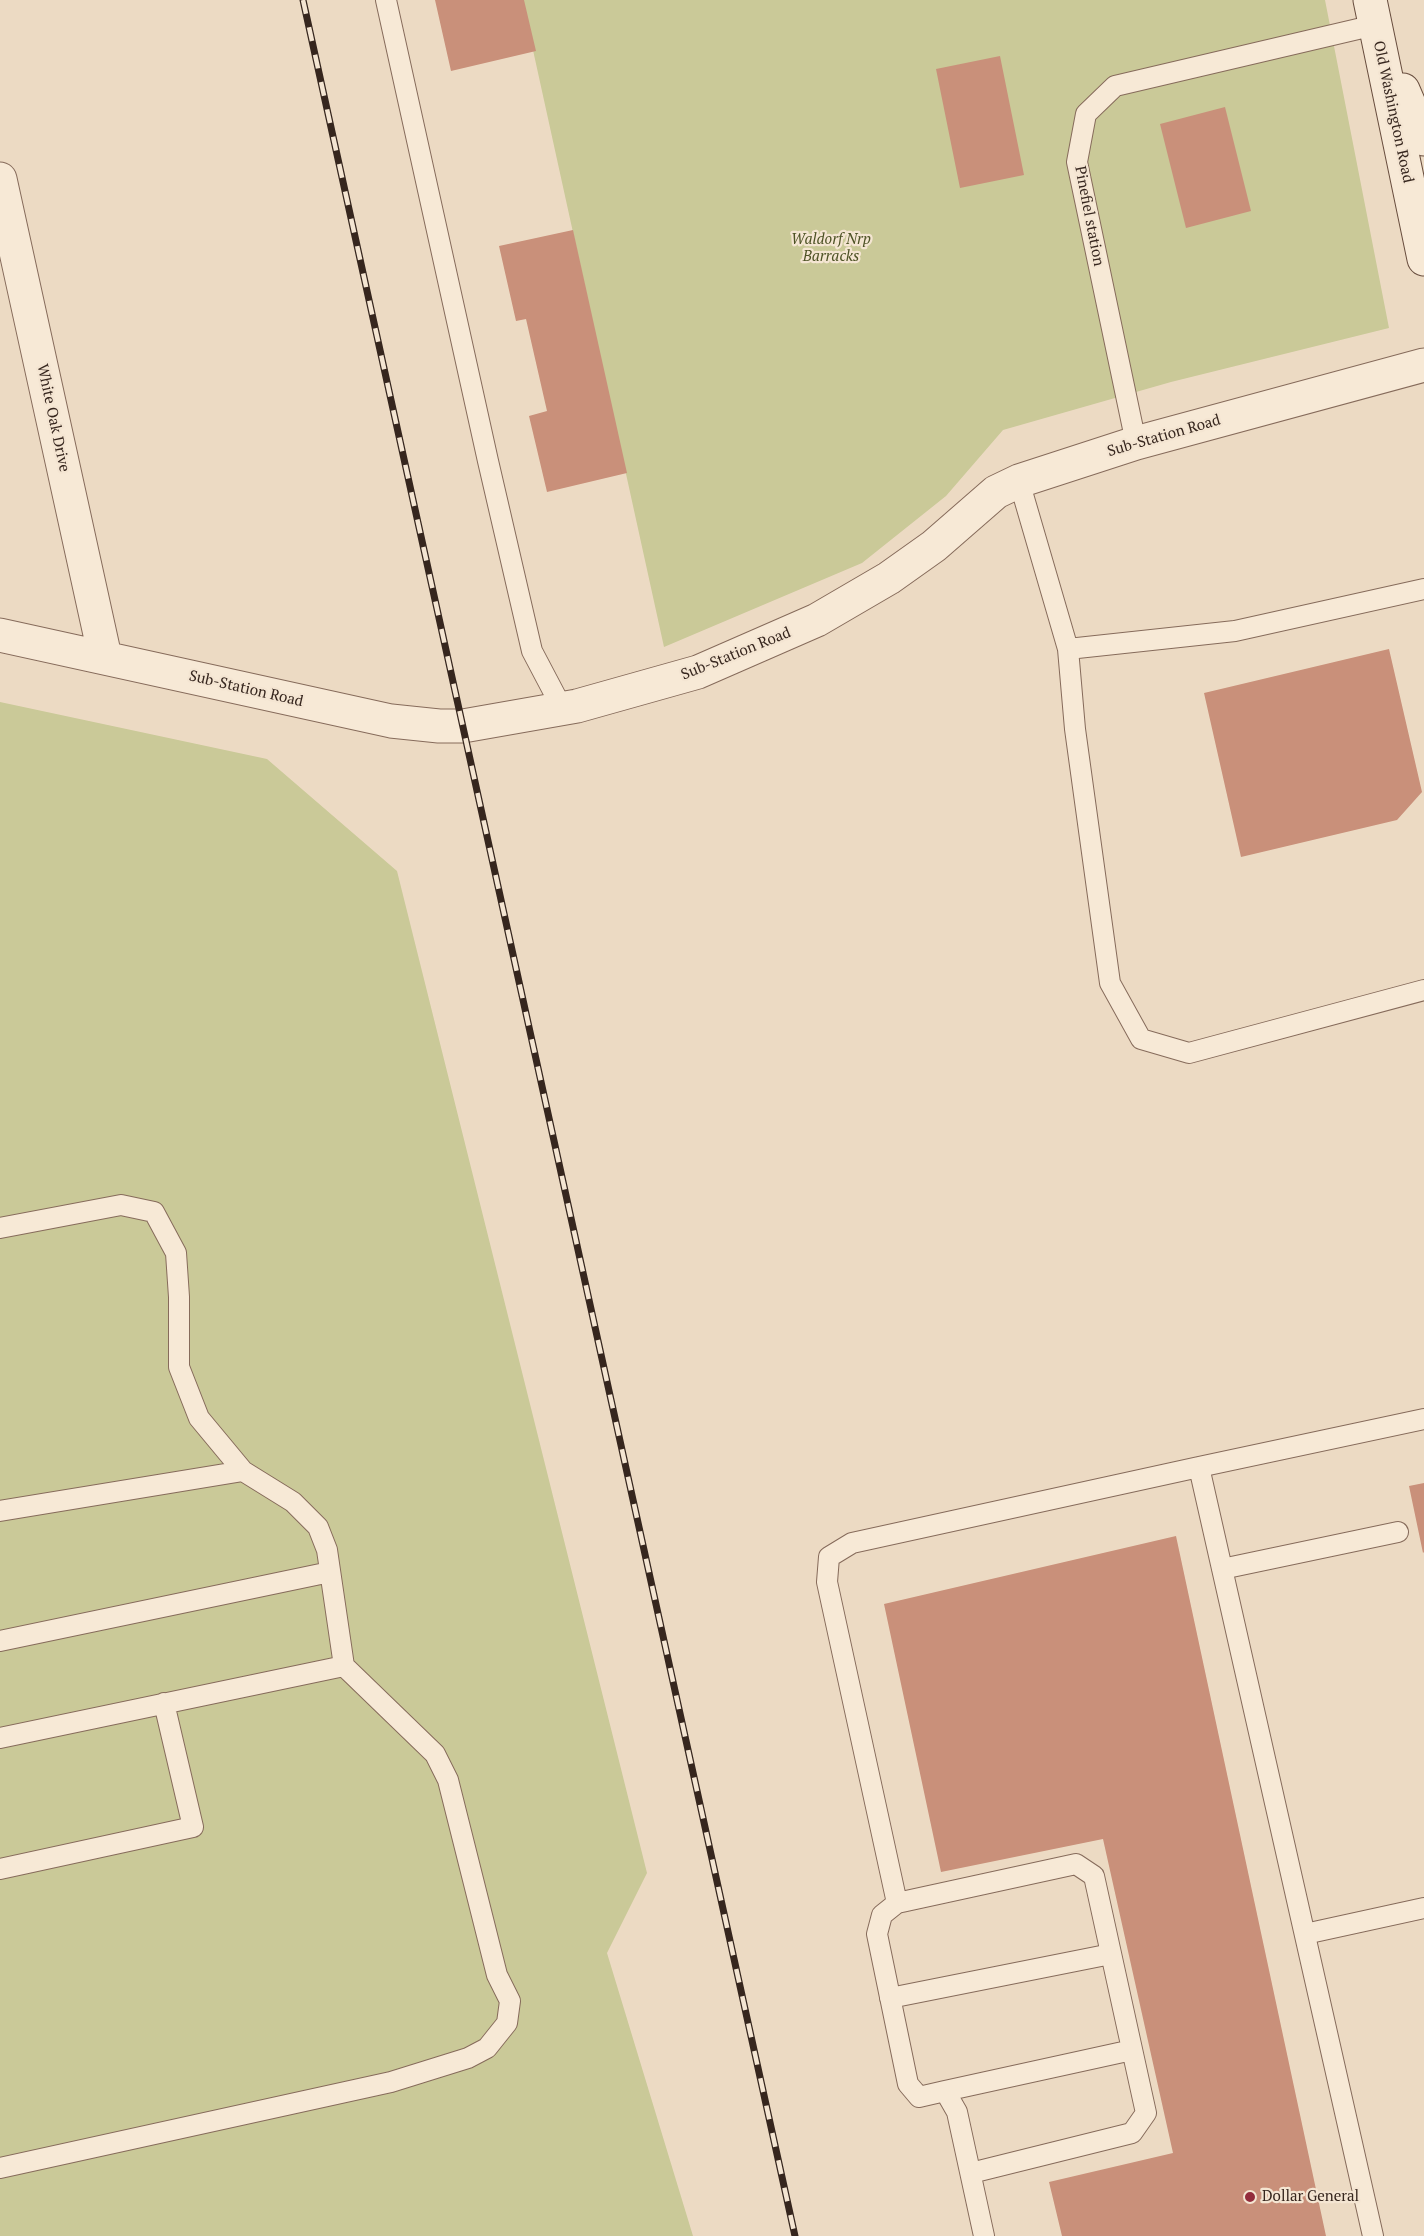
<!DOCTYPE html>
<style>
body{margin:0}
canvas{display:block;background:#ecdac3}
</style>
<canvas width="1424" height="2236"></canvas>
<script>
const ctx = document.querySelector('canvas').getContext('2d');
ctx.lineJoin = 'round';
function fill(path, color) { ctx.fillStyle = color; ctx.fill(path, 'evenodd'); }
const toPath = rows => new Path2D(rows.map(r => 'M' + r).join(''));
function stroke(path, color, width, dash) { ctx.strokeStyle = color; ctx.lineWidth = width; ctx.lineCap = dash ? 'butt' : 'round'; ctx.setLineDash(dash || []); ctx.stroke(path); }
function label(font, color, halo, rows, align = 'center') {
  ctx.font = font + ' "PT Serif",serif'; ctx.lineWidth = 4.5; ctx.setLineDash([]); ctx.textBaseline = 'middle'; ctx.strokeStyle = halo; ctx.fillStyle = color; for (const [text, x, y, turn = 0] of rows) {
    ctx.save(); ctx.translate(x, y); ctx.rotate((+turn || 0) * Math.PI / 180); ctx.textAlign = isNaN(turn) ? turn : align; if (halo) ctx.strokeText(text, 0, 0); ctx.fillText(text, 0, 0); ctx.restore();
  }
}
fill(toPath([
 [522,0,1325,0,1389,328,1171,382,1003,430,946,496,862,563,664,647],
 [0,702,267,759,397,871,647,1873,607,1953,693,2236,0,2236]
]), '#cac998');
fill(toPath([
 [435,0,524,0,536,51,451,71],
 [1000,56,1024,175,960,188,936,69],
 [1225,107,1251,211,1186,228,1160,124],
 [573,230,627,473,547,492,529,416,547,411,526,319,516,321,499,246],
 [1389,649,1422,792,1397,820,1241,857,1204,693],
 [1424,1483,1424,1552,1423,1553,1409,1486],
 [1176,1536,1326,2236,1062,2236,1049,2182,1173,2153,1103,1839,941,1872,884,1604]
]), '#c9907a');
const lane = toPath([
 [386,0,488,461,532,651,562,708],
 [1136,443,1077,162,1086,114,1115,86,1375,25],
 [1019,481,1068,649,1235,631,1424,589],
 [1068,649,1075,729,1110,983,1141,1039,1189,1053,1424,990],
 [0,1228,121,1205,154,1212,176,1253,179,1297,179,1367,199,1418,243,1471],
 [0,1511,243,1471,293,1502,318,1527,327,1550,344,1666,435,1754,448,1780,497,1975,510,2001,507,2023,487,2048,468,2058,391,2082,0,2168],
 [1222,1569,1398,1532],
 [0,1641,330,1572],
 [0,1738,344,1666],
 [0,1869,193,1827,164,1703],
 [897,1903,882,1915,877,1934,908,2084,919,2097,945,2091,957,2112,984,2236],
 [1305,1934,1424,1908],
 [890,1998,1111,1954],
 [945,2091,1132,2050],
 [971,2173,1132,2133,1146,2113,1094,1876,1076,1864,897,1903,827,1582,829,1557,852,1543,1199,1467],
 [1373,2236,1199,1467,1424,1419]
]);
const street = toPath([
 [0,179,105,657],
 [0,635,391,721,439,726,463,726,577,706,698,672,817,620,889,578,934,546,996,492,1019,481,1136,443,1424,365]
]);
const secondary = toPath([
 [1370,0,1424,259],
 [1403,90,1424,139]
]);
stroke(lane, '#866b5b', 22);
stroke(street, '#866b5b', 35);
stroke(secondary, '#684d3e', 35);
stroke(lane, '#f7e9d6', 20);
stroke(street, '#f7e9d6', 33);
stroke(secondary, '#f7e9d6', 33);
const rail = toPath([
 [303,0,795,2236]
]);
stroke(rail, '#36261e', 7);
stroke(rail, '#f4e5d2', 4.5, [14]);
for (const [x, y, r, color] of [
 [1250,2197,6,"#932d3c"]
]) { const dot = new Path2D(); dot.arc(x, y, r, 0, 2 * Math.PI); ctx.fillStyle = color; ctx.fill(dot); stroke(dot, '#f4e5d2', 2); }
label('15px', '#36261e', '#f4e5d2', [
 ["Old Washington Road",1393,112,78],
 ["Pinefiel station",1089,216,79],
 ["White Oak Drive",53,418,78],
 ["Sub-Station Road",1164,436,-16],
 ["Sub-Station Road",736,654,-22],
 ["Sub-Station Road",246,689,13]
]);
label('italic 15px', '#4d5225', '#f4e5d2', [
 ["Waldorf Nrp",831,240],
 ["Barracks",831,257]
]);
label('15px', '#36261e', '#f4e5d2', [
 ["Dollar General",1262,2197]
], 'left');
</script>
